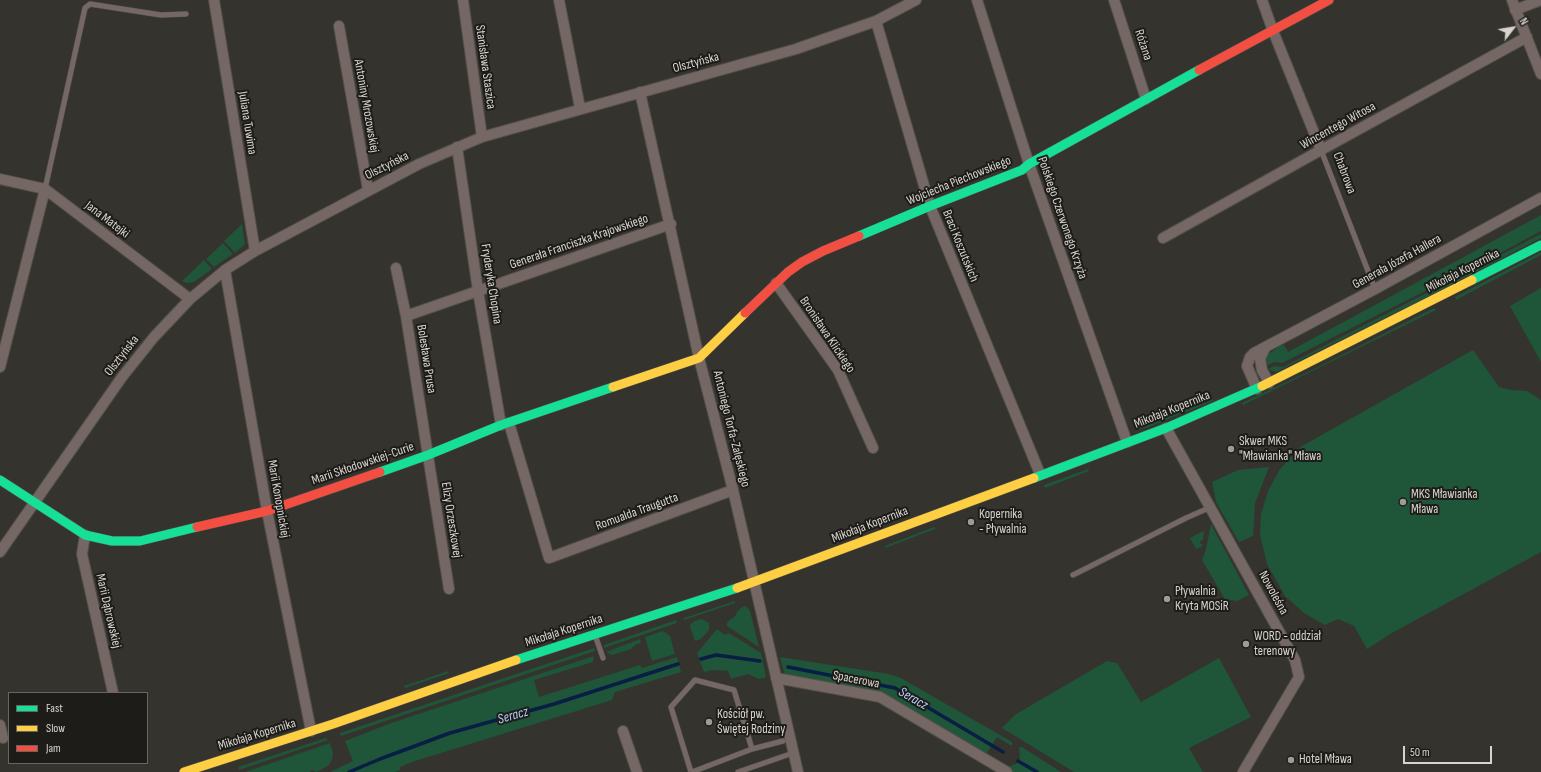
<!DOCTYPE html>
<meta charset="utf-8">
<style>
body{margin:0}
#map{position:relative;width:1541px;height:772px;overflow:hidden;background:#35332e;font-family:"Sofia Sans Condensed",sans-serif}
canvas{display:block}
.legend{position:absolute;left:8px;top:692px;width:140px;height:72px;box-sizing:border-box;background:#1e1c18;border:1px solid #686661;margin:0;padding:5px 7px;list-style:none;font-size:12px;color:#d8d5cf}
.legend li{display:flex;align-items:center;gap:8px;height:20px}
.legend b{width:20px;border:1px solid #686661}
.north{position:absolute;left:1493px;top:8px;width:40px;height:40px;-webkit-text-stroke:3px #1e1c18;paint-order:stroke;rotate:59deg;font-size:11px;font-weight:700;line-height:16px;text-align:center;color:#d8d5cf}
.north::after{content:'';display:block;margin:auto;width:14px;height:18px;background:#d8d5cf;clip-path:polygon(50% 0,100% 100%,50% 72%,0 100%)}
.scale{position:absolute;left:1403px;top:746px;width:89px;height:18px;box-sizing:border-box;border:2px solid #d8d5cf;border-top:0;padding-left:5px;font-size:12px;line-height:14px;white-space:nowrap;color:#d8d5cf;-webkit-text-stroke:3px #1e1c18;paint-order:stroke}
</style>
<div id="map">
<canvas width="1541" height="772"></canvas>
<ul class="legend">
<li><b style="height:5px;background:#16e098"></b>Fast</li>
<li><b style="height:5px;background:#ffcf43"></b>Slow</li>
<li><b style="height:5px;background:#f24e42"></b>Jam</li>
</ul>
<div class="north">N</div>
<div class="scale">50 m</div>
</div>
<script>
const ctx = document.querySelector('canvas').getContext('2d');
ctx.lineJoin = 'round';
function fill(path, color) { ctx.fillStyle = color; ctx.fill(path, 'evenodd'); }
const toPath = rows => new Path2D(rows.map(r => 'M' + r).join(''));
function stroke(path, color, width, dash) { ctx.strokeStyle = color; ctx.lineWidth = width; ctx.lineCap = dash ? 'butt' : 'round'; ctx.setLineDash(dash || []); ctx.stroke(path); }
function label(font, color, halo, rows, align = 'center') {
  ctx.font = font + ' "Sofia Sans Condensed",sans-serif'; ctx.lineWidth = 4; ctx.setLineDash([]); ctx.textBaseline = 'middle'; ctx.strokeStyle = halo; ctx.fillStyle = color; for (const [text, x, y, turn = 0] of rows) {
    ctx.save(); ctx.translate(x, y); ctx.rotate((+turn || 0) * Math.PI / 180); ctx.textAlign = isNaN(turn) ? turn : align; if (halo) ctx.strokeText(text, 0, 0); ctx.fillText(text, 0, 0); ctx.restore();
  }
}
fill(toPath([
 [1541,215,1541,231,1489,259,1282,363,1274,362,1266,366,1264,362,1267,355,1281,345,1284,345,1288,352],
 [242,224,245,244,235,253,224,241],
 [1541,234,1541,238,1441,290,1276,372,1268,369,1274,366,1283,367],
 [223,243,233,254,214,267,206,259],
 [1541,252,1541,255,1456,300,1455,297],
 [204,260,212,269,194,282,187,283,182,281],
 [1541,288,1541,362,1510,306],
 [1434,308,1436,310,1243,405,1242,403,1316,368],
 [1473,350,1499,387,1511,390,1527,391,1541,400,1541,552,1392,633,1367,649,1354,626,1338,619,1325,625,1304,613,1285,596,1267,564,1260,535,1261,514,1268,491,1280,469,1302,446],
 [1213,399,1213,401,1146,428,1140,429,1133,426,1144,425],
 [1269,467,1255,503,1253,536,1239,542,1216,502,1212,482,1238,470],
 [1088,469,1089,471,1045,488,1044,485],
 [1211,524,1249,595,1237,601,1225,599,1202,560,1206,549],
 [934,527,935,529,885,548,885,546],
 [1203,531,1204,532,1203,540,1201,540,1200,544,1203,544,1201,547,1196,549,1190,538],
 [735,601,735,603,684,620,684,618],
 [746,606,750,611,759,647,727,626,727,623,731,618,732,619,737,614,736,613,742,607],
 [702,619,709,623,709,630,701,639,695,641,690,627,690,625,694,621],
 [676,620,677,623,604,648,604,645],
 [717,629,725,635,729,633,761,653,766,677,759,679,748,674,731,679,728,671,713,670,704,672,697,653],
 [663,631,670,636,675,654,652,661,645,637],
 [640,639,641,643,635,645,631,649,612,655,606,652],
 [594,648,595,651,341,736,340,733],
 [594,656,593,662,534,680,539,697,640,665,642,668,677,657,681,672,615,692,612,700,412,762,400,767,400,770,395,772,330,772,353,761,345,741,394,722],
 [780,657,889,674,901,678,1012,742,1012,745,1010,745,997,737,987,753,998,761,1000,765,894,701,785,675],
 [1219,658,1251,717,1189,748,1203,772,1074,772,1002,728,1016,714,1107,661,1117,663,1141,702],
 [448,671,449,673,405,688,404,686],
 [326,738,328,740,239,770,238,767],
 [330,743,333,753,332,760,328,766,316,772,313,770,309,772,245,772],
 [1019,747,1022,747,1061,772,1012,772,1008,767,1018,763,1020,759]
]), '#1f5539');
stroke(toPath([
 [701,659,716,655,760,661],
 [788,667,895,688,1003,752],
 [1018,761,1037,772],
 [349,772,380,759,450,733,554,704,678,664]
]), '#081e44', 3.5);
const lane = toPath([
 [1321,150,1375,289],
 [45,189,85,8,90,4,161,15,186,14],
 [1073,575,1186,518,1211,507],
 [595,635,603,658],
 [691,772,671,707,695,680,734,690,752,749,783,741],
 [692,772,752,749],
 [738,772,793,753]
]);
const street = toPath([
 [214,0,255,251],
 [463,0,482,137],
 [559,0,580,108],
 [977,0,1029,164,1127,442],
 [1114,0,1146,99],
 [1262,0,1273,31,1321,150],
 [1512,0,1541,74],
 [1515,10,1541,0],
 [876,21,930,206,1040,474],
 [339,26,368,190],
 [640,92,699,358,733,490,798,772],
 [457,147,478,291,501,425],
 [0,179,45,189,190,299],
 [1163,238,1321,150,1527,37],
 [396,268,406,316,449,589],
 [225,270,267,511,311,731],
 [776,283,838,370,873,448],
 [406,316,671,224],
 [1265,348,1260,359,1262,370,1269,383],
 [0,367,45,189],
 [1257,389,1247,366,1250,357,1254,353,1375,289,1541,198],
 [509,423,549,558,733,490],
 [1166,428,1295,660,1299,677,1243,772],
 [85,535,82,554,113,693],
 [0,552,122,377,154,337,190,299,225,270,255,251,419,164,482,137,796,49,876,21,916,0],
 [776,678,880,697,1007,772],
 [0,725,3,738],
 [623,731,637,772]
]);
const fast = toPath([
 [859,236,930,206,1022,170,1029,164,1199,70],
 [1472,280,1541,245],
 [380,472,428,455,501,425,613,387],
 [1034,478,1166,428,1262,386],
 [0,480,85,535,112,541,140,541,197,527],
 [516,660,737,588]
]);
const slow = toPath([
 [1262,386,1472,280],
 [613,387,699,358,745,313],
 [737,588,1034,478],
 [184,772,333,724,516,660]
]);
const jam = toPath([
 [1199,70,1329,0],
 [745,313,788,272,802,262,823,251,859,236],
 [197,527,267,511,380,472]
]);
stroke(lane, '#524f4c', 6);
stroke(street, '#524f4c', 12);
stroke(fast, '#524f4c', 10);
stroke(slow, '#524f4c', 10);
stroke(jam, '#524f4c', 10);
stroke(lane, '#756764', 5);
stroke(street, '#756764', 10);
stroke(fast, '#16e098', 9);
stroke(slow, '#ffcf43', 9);
stroke(jam, '#f24e42', 9);
for (const [x, y, r, color] of [
 [1231,449,4,"#9f9c97"],
 [1403,502,4,"#9f9c97"],
 [971,522,4,"#9f9c97"],
 [1167,599,4,"#9f9c97"],
 [1246,644,4,"#9f9c97"],
 [709,722,4,"#9f9c97"],
 [1291,760,4,"#9f9c97"]
]) { const dot = new Path2D(); dot.arc(x, y, r, 0, 2 * Math.PI); ctx.fillStyle = color; ctx.fill(dot); stroke(dot, '#1e1c18', 1.5); }
label('13px', '#d8d5cf', '#1e1c18', [
 ["Różana",1143,45,72],
 ["Olsztyńska",696,63,-15],
 ["Stanisława Staszica",485,67,82],
 ["Antoniny Mrozowskiej",366,106,80],
 ["Juliana Tuwima",247,123,81],
 ["Wincentego Witosa",1338,126,-29],
 ["Olsztyńska",387,166,-27],
 ["Chabrowa",1344,173,69],
 ["Wojciecha Piechowskiego",959,181,-22],
 ["Polskiego Czerwonego Krzyża",1062,218,71],
 ["Jana Matejki",107,220,37],
 ["Generała Franciszka Krajowskiego",579,242,-19],
 ["Braci Koszutskich",960,246,68],
 ["Generała Józefa Hallera",1397,262,-29],
 ["Mikołaja Kopernika",1463,271,-27],
 ["Fryderyka Chopina",491,284,81],
 ["Bronisława Klickiego",827,335,56],
 ["Olsztyńska",122,356,-52],
 ["Bolesława Prusa",426,359,81],
 ["Mikołaja Kopernika",1172,410,-22],
 ["Antoniego Torfa-Załęskiego",731,429,76],
 ["Marii Skłodowskiej-Curie",363,464,-19],
 ["Marii Konopnickiej",278,499,80],
 ["Romualda Traugutta",637,512,-20],
 ["Elizy Orzeszkowej",451,520,81],
 ["Mikołaja Kopernika",870,525,-21],
 ["Nowoleśna",1273,593,61],
 ["Marii Dąbrowskiej",108,611,77],
 ["Mikołaja Kopernika",564,631,-18],
 ["Spacerowa",856,680,11],
 ["Mikołaja Kopernika",257,735,-17]
]);
label('13px', '#d8d5cf', '#1e1c18', [
 ["Skwer MKS",1239,442],
 ["\"Mławianka\" Mława",1239,457],
 ["MKS Mławianka",1411,495],
 ["Mława",1411,510],
 ["Kopernika",979,515],
 ["- Pływalnia",979,530],
 ["Pływalnia",1175,592],
 ["Kryta MOSiR",1175,607],
 ["WORD - oddział",1254,637],
 ["terenowy",1254,652],
 ["Kościół pw.",717,715],
 ["Świętej Rodziny",717,730],
 ["Hotel Mława",1299,760]
], 'left');
label('italic 14px', '#b3cffb', '#1e1c18', [
 ["Seracz",913,699,30],
 ["Seracz",513,716,-16]
]);
</script>
